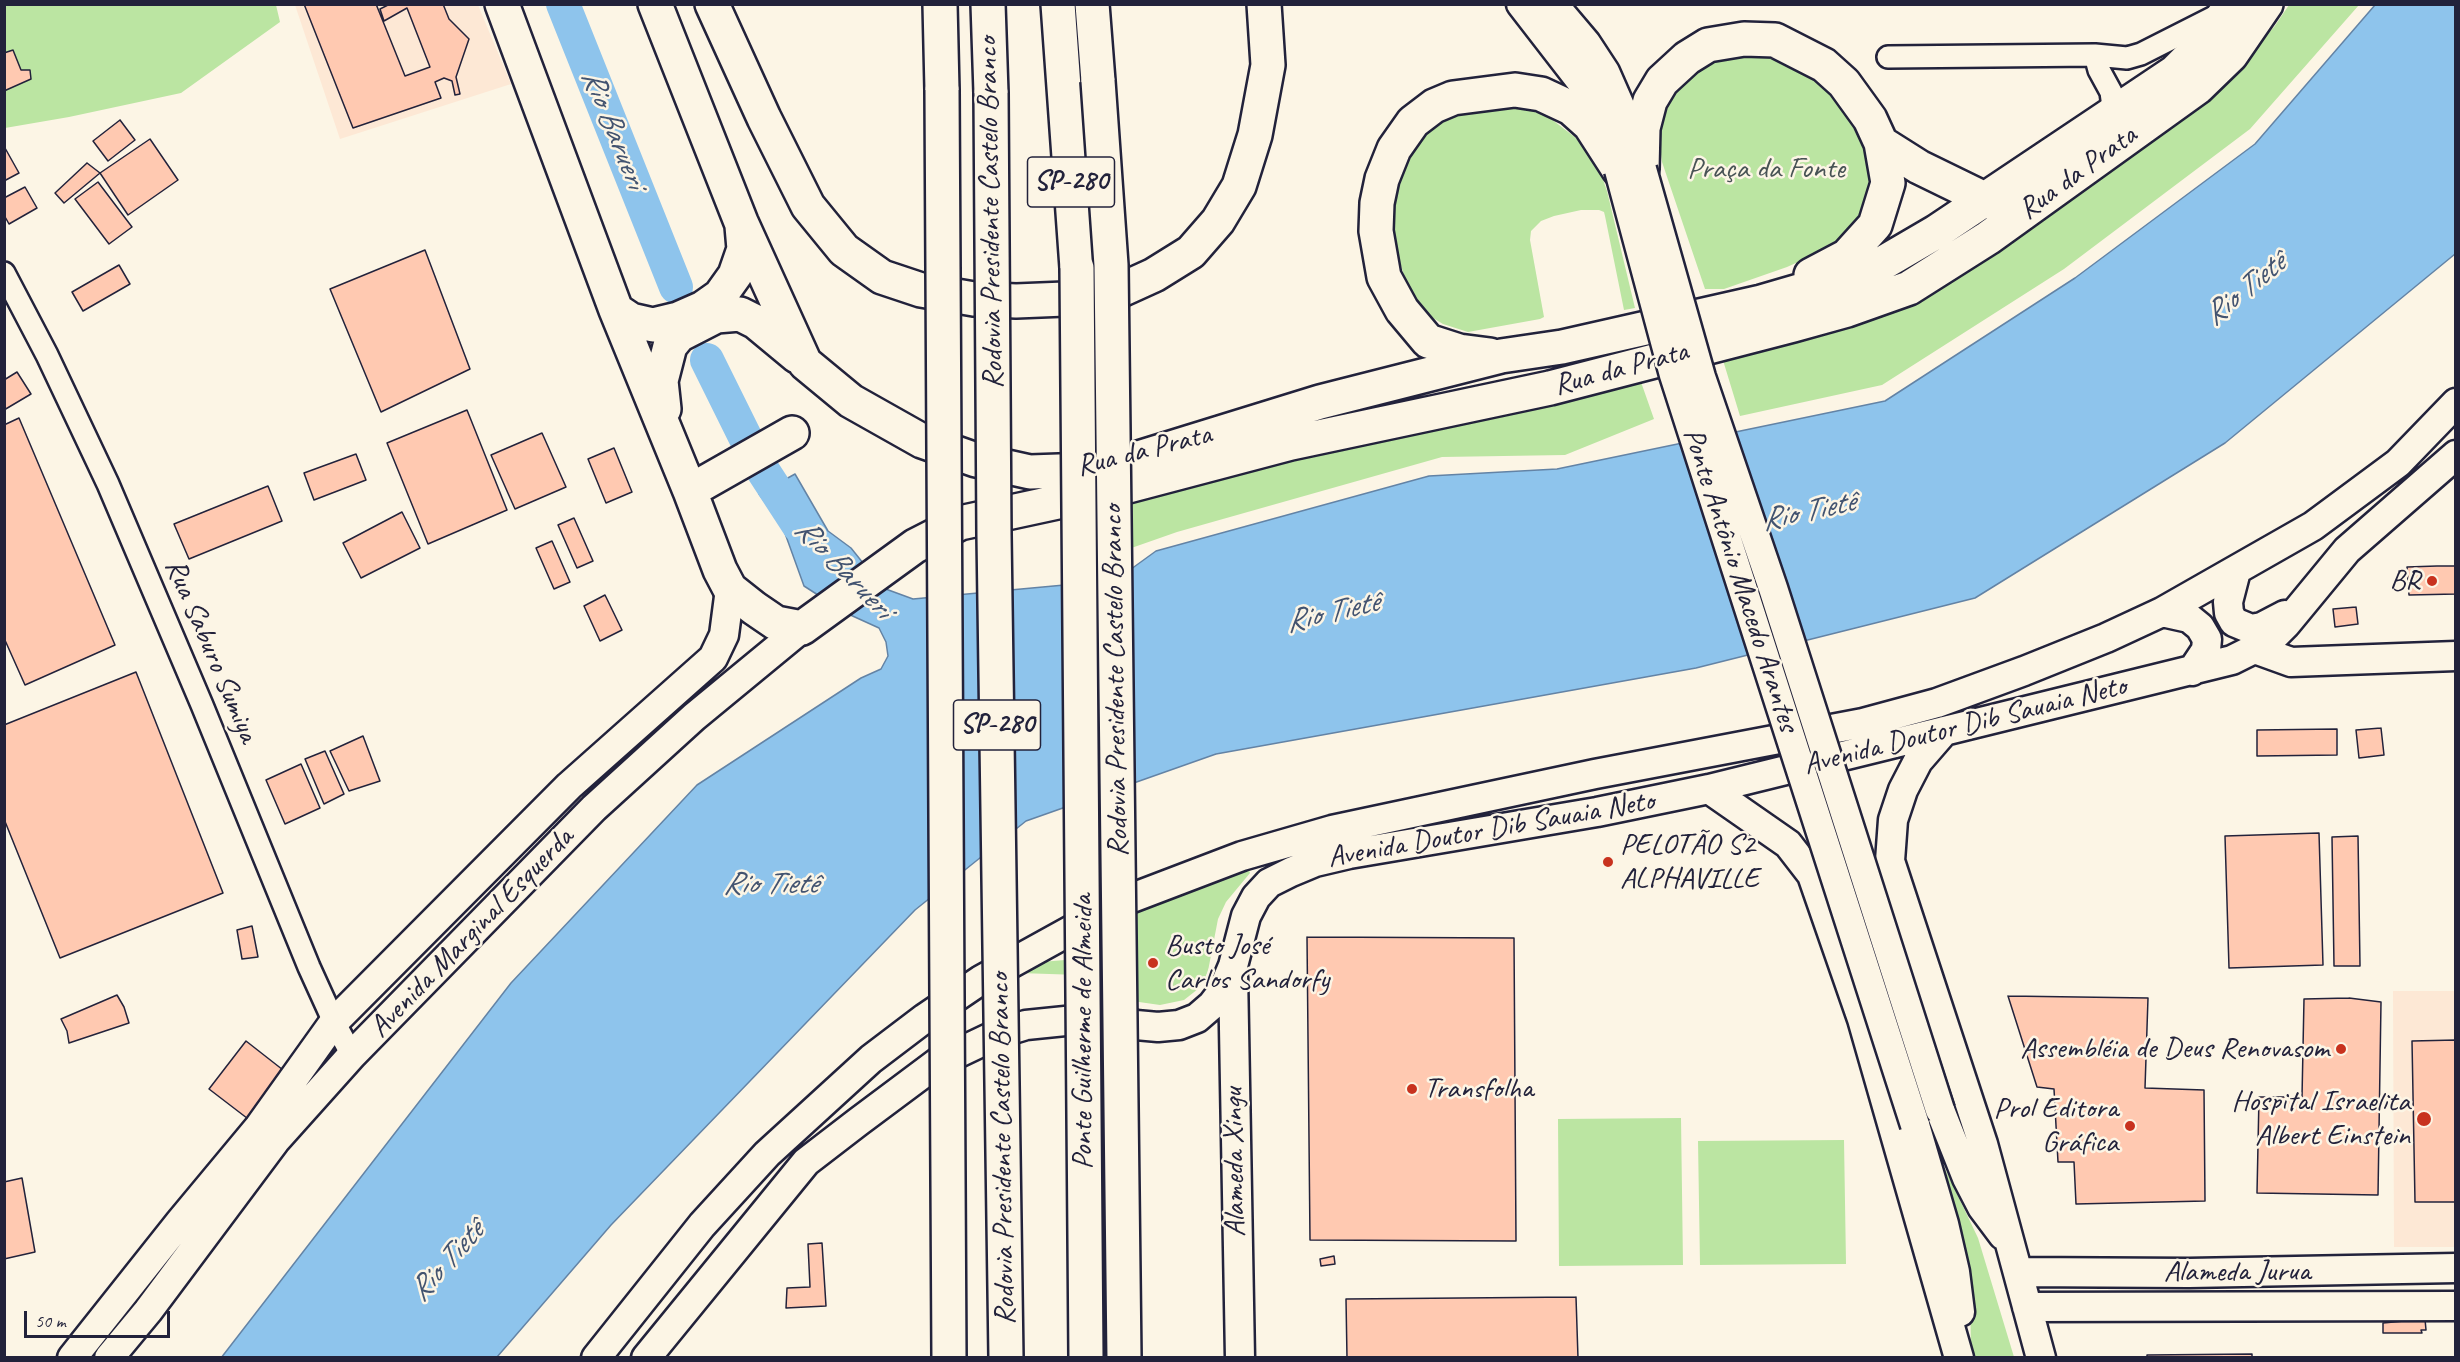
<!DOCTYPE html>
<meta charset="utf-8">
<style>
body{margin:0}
#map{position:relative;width:2460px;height:1362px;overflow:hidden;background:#fcf5e5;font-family:Caveat,sans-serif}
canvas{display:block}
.frame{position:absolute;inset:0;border:6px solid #22223b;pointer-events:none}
.scale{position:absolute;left:24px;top:1311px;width:146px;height:27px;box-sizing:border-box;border:3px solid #22223b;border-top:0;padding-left:8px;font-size:18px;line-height:21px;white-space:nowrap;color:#22223b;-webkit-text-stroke:4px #fcf5e5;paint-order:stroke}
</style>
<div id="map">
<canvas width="2460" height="1362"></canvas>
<div class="frame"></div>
<div class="scale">50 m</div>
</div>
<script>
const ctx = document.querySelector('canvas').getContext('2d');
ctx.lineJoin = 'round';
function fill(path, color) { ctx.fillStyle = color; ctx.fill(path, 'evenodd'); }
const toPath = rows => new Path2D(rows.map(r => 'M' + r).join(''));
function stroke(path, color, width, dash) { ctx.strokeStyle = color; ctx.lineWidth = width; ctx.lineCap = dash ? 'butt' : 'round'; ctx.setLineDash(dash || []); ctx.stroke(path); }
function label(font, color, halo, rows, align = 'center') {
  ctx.font = font + ' Caveat,sans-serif'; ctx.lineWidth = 5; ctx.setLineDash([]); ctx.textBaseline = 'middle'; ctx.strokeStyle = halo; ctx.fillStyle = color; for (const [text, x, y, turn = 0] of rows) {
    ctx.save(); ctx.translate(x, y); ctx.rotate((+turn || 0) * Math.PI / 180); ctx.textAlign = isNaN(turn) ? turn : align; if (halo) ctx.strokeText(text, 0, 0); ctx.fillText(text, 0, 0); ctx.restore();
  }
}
fill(toPath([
 [295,5,478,5,511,84,340,139],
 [2393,991,2455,991,2455,1247,2394,1247]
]), '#fde8d5');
fill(toPath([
 [5,5,276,5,280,22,181,93,69,117,5,128],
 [2289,5,2359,5,2250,129,2064,269,1882,385,1740,416,1722,357,1902,306,2202,101,2274,27],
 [1733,54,1762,55,1789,63,1813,77,1842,106,1859,129,1868,151,1873,176,1866,206,1851,231,1829,248,1787,267,1724,289,1705,289,1662,162,1658,131,1664,107,1684,79,1714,60],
 [1512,104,1546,115,1576,138,1589,153,1600,171,1607,191,1635,308,1624,310,1605,216,1604,212,1599,210,1581,210,1554,216,1541,221,1531,231,1530,240,1544,317,1540,319,1468,332,1443,324,1423,312,1408,289,1393,239,1393,213,1402,174,1414,150,1433,127,1470,108],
 [1635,365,1654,419,1565,455,1442,457,1177,532,1100,559,1100,502],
 [1248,868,1250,873,1226,902,1218,919,1208,971,1205,979,1198,989,1184,1000,1160,1005,1132,1001,1110,976,1019,973,1029,963,1065,960,1112,946,1128,920,1145,906],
 [1681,1118,1683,1265,1559,1266,1558,1119],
 [1928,1133,1978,1238,2014,1357,1971,1357,1970,1280],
 [1844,1140,1846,1264,1700,1265,1698,1141]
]), '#bbe5a2');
const water = toPath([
 [2375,5,2455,5,2455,254,2225,443,1975,598,1696,668,1216,754,1026,821,915,910,611,1225,497,1357,221,1358,511,983,697,785,861,678,881,669,888,656,886,642,879,628,846,613,804,586,782,525,759,494,795,474,828,531,851,548,883,588,913,599,1086,583,1127,572,1156,551,1429,476,1557,469,1885,401,2075,278,2255,144,2375,5]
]);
fill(water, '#8ec4ec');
stroke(water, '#6383a5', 1.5);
stroke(toPath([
 [563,4,676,287],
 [707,360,758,463,799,526]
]), '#8ec4ec', 34);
const building = toPath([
 [304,4,376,4,405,76,430,67,407,8,384,21,380,9,390,4,443,4,449,19,469,39,456,77,460,94,455,95,452,81,444,78,435,82,441,98,353,128,304,4],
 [13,50,21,70,30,70,31,79,4,91,4,53,13,50],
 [120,120,135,140,108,161,93,141,120,120],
 [150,139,178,180,128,215,100,173,150,139],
 [5,148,19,173,4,181,4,148,5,148],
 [87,163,100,173,64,203,55,193,87,163],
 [98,182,132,227,109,244,75,199,98,182],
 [25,187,37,208,9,224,4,215,4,198,25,187],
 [425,250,470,369,381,412,330,289,425,250],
 [119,265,130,284,83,311,72,292,119,265],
 [17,372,31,394,4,410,4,380,17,372],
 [467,410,507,510,428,544,387,443,467,410],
 [19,418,115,645,25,685,4,638,4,425,19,418],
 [542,433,566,487,515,509,491,455,542,433],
 [614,448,632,492,606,503,588,459,614,448],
 [356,454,366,480,314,500,304,473,356,454],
 [268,486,282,521,189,559,174,524,268,486],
 [402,512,420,548,361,578,343,543,402,512],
 [574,518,593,561,577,568,558,525,574,518],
 [552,541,570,582,554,589,536,548,552,541],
 [2437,566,2456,566,2456,594,2409,595,2407,567,2437,566],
 [605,595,622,630,600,641,584,606,605,595],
 [2356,607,2358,624,2335,627,2333,609,2356,607],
 [136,672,223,893,60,958,4,819,4,725,136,672],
 [2381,728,2384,755,2359,758,2356,730,2381,728],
 [2337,729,2337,755,2257,756,2257,730,2337,729],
 [363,736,380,781,349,791,330,751,363,736],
 [325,751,344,794,324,804,305,759,325,751],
 [301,764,320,808,285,824,266,780,301,764],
 [2319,833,2323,965,2229,968,2225,836,2319,833],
 [2358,836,2360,966,2334,966,2332,837,2358,836],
 [252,926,258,957,242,959,237,930,252,926],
 [1307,937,1514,938,1516,1241,1310,1240,1307,937],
 [117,995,124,1007,129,1023,69,1043,67,1031,61,1019,117,995],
 [2008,996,2148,998,2145,1088,2204,1090,2205,1201,2076,1204,2074,1162,2058,1162,2054,1089,2037,1087,2008,996],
 [2349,998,2381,1002,2378,1195,2257,1193,2259,1097,2302,1097,2304,999,2349,998],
 [2456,1040,2456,1202,2415,1202,2412,1041,2456,1040],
 [246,1041,292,1077,256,1125,209,1089,246,1041],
 [22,1178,35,1252,4,1259,4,1182,22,1178],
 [822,1243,826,1306,786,1308,787,1288,810,1287,808,1244,822,1243],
 [1334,1256,1335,1264,1321,1266,1320,1259,1334,1256],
 [1576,1297,1578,1358,1347,1358,1346,1299,1576,1297],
 [2425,1319,2426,1330,2421,1330,2422,1333,2383,1333,2383,1323,2425,1319],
 [2252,1354,2252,1358,2147,1358,2147,1355,2252,1354]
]);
fill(building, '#ffc9b1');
stroke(building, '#22223b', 1.5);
const street = toPath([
 [2095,55,2099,70,2111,92,2114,115],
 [1888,57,2095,55,2127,58,2141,54,2220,14],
 [4,273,47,355,108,484,202,705,309,967,334,1022,352,1055]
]);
const secondary = toPath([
 [1521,4,1586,88,1603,114,1616,149],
 [1553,4,1586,43,1605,72,1634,138],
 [2236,571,2228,602,2229,613,2234,622,2251,629,2262,627,2285,615],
 [2162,612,2189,618,2200,627,2207,639,2206,650,2192,671],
 [2255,649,2291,662,2456,656],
 [1944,731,1918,761,1903,790,1893,820,1890,861,1983,1144,2041,1358],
 [1709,789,1788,844,1812,875,1862,1019,1959,1358],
 [1107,911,1100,943,1101,977,1103,993,1120,1019],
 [1233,973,1240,1358],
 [1940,1110,1967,1178,1982,1207,2003,1235],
 [1915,1125,1944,1224,1955,1272,1960,1312],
 [2018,1272,2189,1273,2456,1268],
 [2027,1307,2456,1306],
 [72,1358,180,1222,259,1127,334,1022,569,786,713,658,724,635,730,589],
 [109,1358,148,1311,275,1141,352,1055,594,808,694,717,802,628],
 [596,1358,702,1225,767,1154,871,1059,925,1018,981,980,1124,901,1242,856,1332,830,1595,774,1863,723,1937,703,2024,671,2106,638,2162,612,2313,526,2398,463,2456,403],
 [646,1358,806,1162,858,1122,937,1063,1000,1033,1026,1025,1075,1020,1120,1019,1136,1025,1158,1027,1179,1025,1197,1018,1212,1005,1222,992,1233,966,1246,916,1256,897,1269,883,1291,872,1315,862,1349,854,1597,812,1709,789,2232,660,2268,642,2286,624,2347,550,2456,455]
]);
const primary = toPath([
 [502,4,616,310,690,491,720,570,730,589,754,608,776,623,802,628,915,546,960,523,1113,490,1291,443,1550,388,1793,325,1847,310,1909,288,1988,238,2198,87,2231,55,2266,4],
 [655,4,741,222,805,363,851,401,922,441,976,460,1030,472,1088,470,1116,465,1320,402,1501,356,1562,347,1761,302,1871,270,1936,232,2175,72,2204,43,2232,4],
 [712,4,764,118,808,206,844,250,882,277,921,290,974,299,1016,301,1065,299,1121,290,1154,275,1191,252,1218,221,1239,186,1255,135,1268,65,1264,4],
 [1881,143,1919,167,2001,207],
 [1642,169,1643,128,1650,101,1662,81,1687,58,1708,45,1744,39,1775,40,1824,65,1844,83,1870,119,1881,143,1888,183,1875,225,1847,256,1811,275],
 [616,310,631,320,653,325,678,319,703,308,720,296,735,275,744,249,742,226],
 [1490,355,1459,351,1428,341,1402,310,1384,277,1376,231,1377,203,1382,179,1394,149,1413,122,1434,106,1453,98,1515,90,1541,94,1571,108,1590,125,1619,170],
 [664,409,661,381,670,346,679,335,716,316,740,314,756,322,797,356],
 [690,491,792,433]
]);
const highway = toPath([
 [940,4,942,90],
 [988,4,991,93],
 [1058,4,1077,268],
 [1092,4,1098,81]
]);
stroke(street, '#22223b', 26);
stroke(secondary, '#22223b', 33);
stroke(primary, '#22223b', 38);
stroke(highway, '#22223b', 38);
stroke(street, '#fcf5e5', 21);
stroke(secondary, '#fcf5e5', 28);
stroke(primary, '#fcf5e5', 33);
stroke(highway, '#fcf5e5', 33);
const secondaryBridge = toPath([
 [1642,169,1701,377,1773,588,1940,1110],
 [1619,170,1674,375,1915,1125]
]);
const highwayBridge = toPath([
 [1098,81,1111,265,1124,1358],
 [942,90,949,1358],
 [991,93,994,535,1006,1358],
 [1077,268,1086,1358]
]);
stroke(secondaryBridge, '#22223b', 33, []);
stroke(highwayBridge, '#22223b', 38, []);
stroke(secondaryBridge, '#fcf5e5', 28);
stroke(highwayBridge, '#fcf5e5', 33);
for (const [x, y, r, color] of [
 [2432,581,6,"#c8321e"],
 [1608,862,6,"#c8321e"],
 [1153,963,6,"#c8321e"],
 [2341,1049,6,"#c8321e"],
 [1412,1089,6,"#c8321e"],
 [2424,1119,8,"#c8321e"],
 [2130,1126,6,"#c8321e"]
]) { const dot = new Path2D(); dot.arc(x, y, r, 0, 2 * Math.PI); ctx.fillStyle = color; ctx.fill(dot); stroke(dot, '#fcf5e5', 2); }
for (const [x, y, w] of [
 [1071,182,87],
 [997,725,87]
]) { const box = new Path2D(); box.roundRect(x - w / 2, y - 25, w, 50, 4.5); ctx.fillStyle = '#fcf5e5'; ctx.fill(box); stroke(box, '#22223b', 1.5); }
label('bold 28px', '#22223b', null, [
 ["SP-280",1071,182],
 ["SP-280",997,725]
]);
label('30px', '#485355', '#fcf5e5', [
 ["Praça da Fonte",1766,169]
]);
label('30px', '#22223b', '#fcf5e5', [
 ["Rua da Prata",2078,173,-36],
 ["Rodovia Presidente Castelo Branco",991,213,-91],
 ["Rua da Prata",1621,369,-15],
 ["Rua da Prata",1144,451,-14],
 ["Ponte Antônio Macedo Arantes",1740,580,72],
 ["Rua Saburo Sumiya",211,651,67],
 ["Rodovia Presidente Castelo Branco",1116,681,-91],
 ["Avenida Doutor Dib Sauaia Neto",1965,726,-14],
 ["Avenida Doutor Dib Sauaia Neto",1491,830,-10],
 ["Avenida Marginal Esquerda",472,933,-46],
 ["Ponte Guilherme de Almeida",1083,1032,-90],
 ["Rodovia Presidente Castelo Branco",1003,1149,-91],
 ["Alameda Xingu",1235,1162,-91],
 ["Alameda Jurua",2237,1272]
]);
label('30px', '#22223b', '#fcf5e5', [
 ["BR",2420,581],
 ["PELOTÃO S2",1620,845,"left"],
 ["ALPHAVILLE",1620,879,"left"],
 ["Busto José",1165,946,"left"],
 ["Carlos Sandorfy",1165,980,"left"],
 ["Assembléia de Deus Renovasom",2329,1049],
 ["Transfolha",1424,1089,"left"],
 ["Hospital Israelita",2410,1102],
 ["Albert Einstein",2410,1136],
 ["Prol Editora",2118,1109],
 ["Gráfica",2118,1143]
], 'right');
label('italic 32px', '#425370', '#fcf5e5', [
 ["Rio Barueri",613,129,68],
 ["Rio Tietê",2245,290,-39],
 ["Rio Tietê",1808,512,-12],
 ["Rio Barueri",843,569,46],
 ["Rio Tietê",1332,613,-13],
 ["Rio Tietê",770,885],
 ["Rio Tietê",447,1262,-48]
]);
</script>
